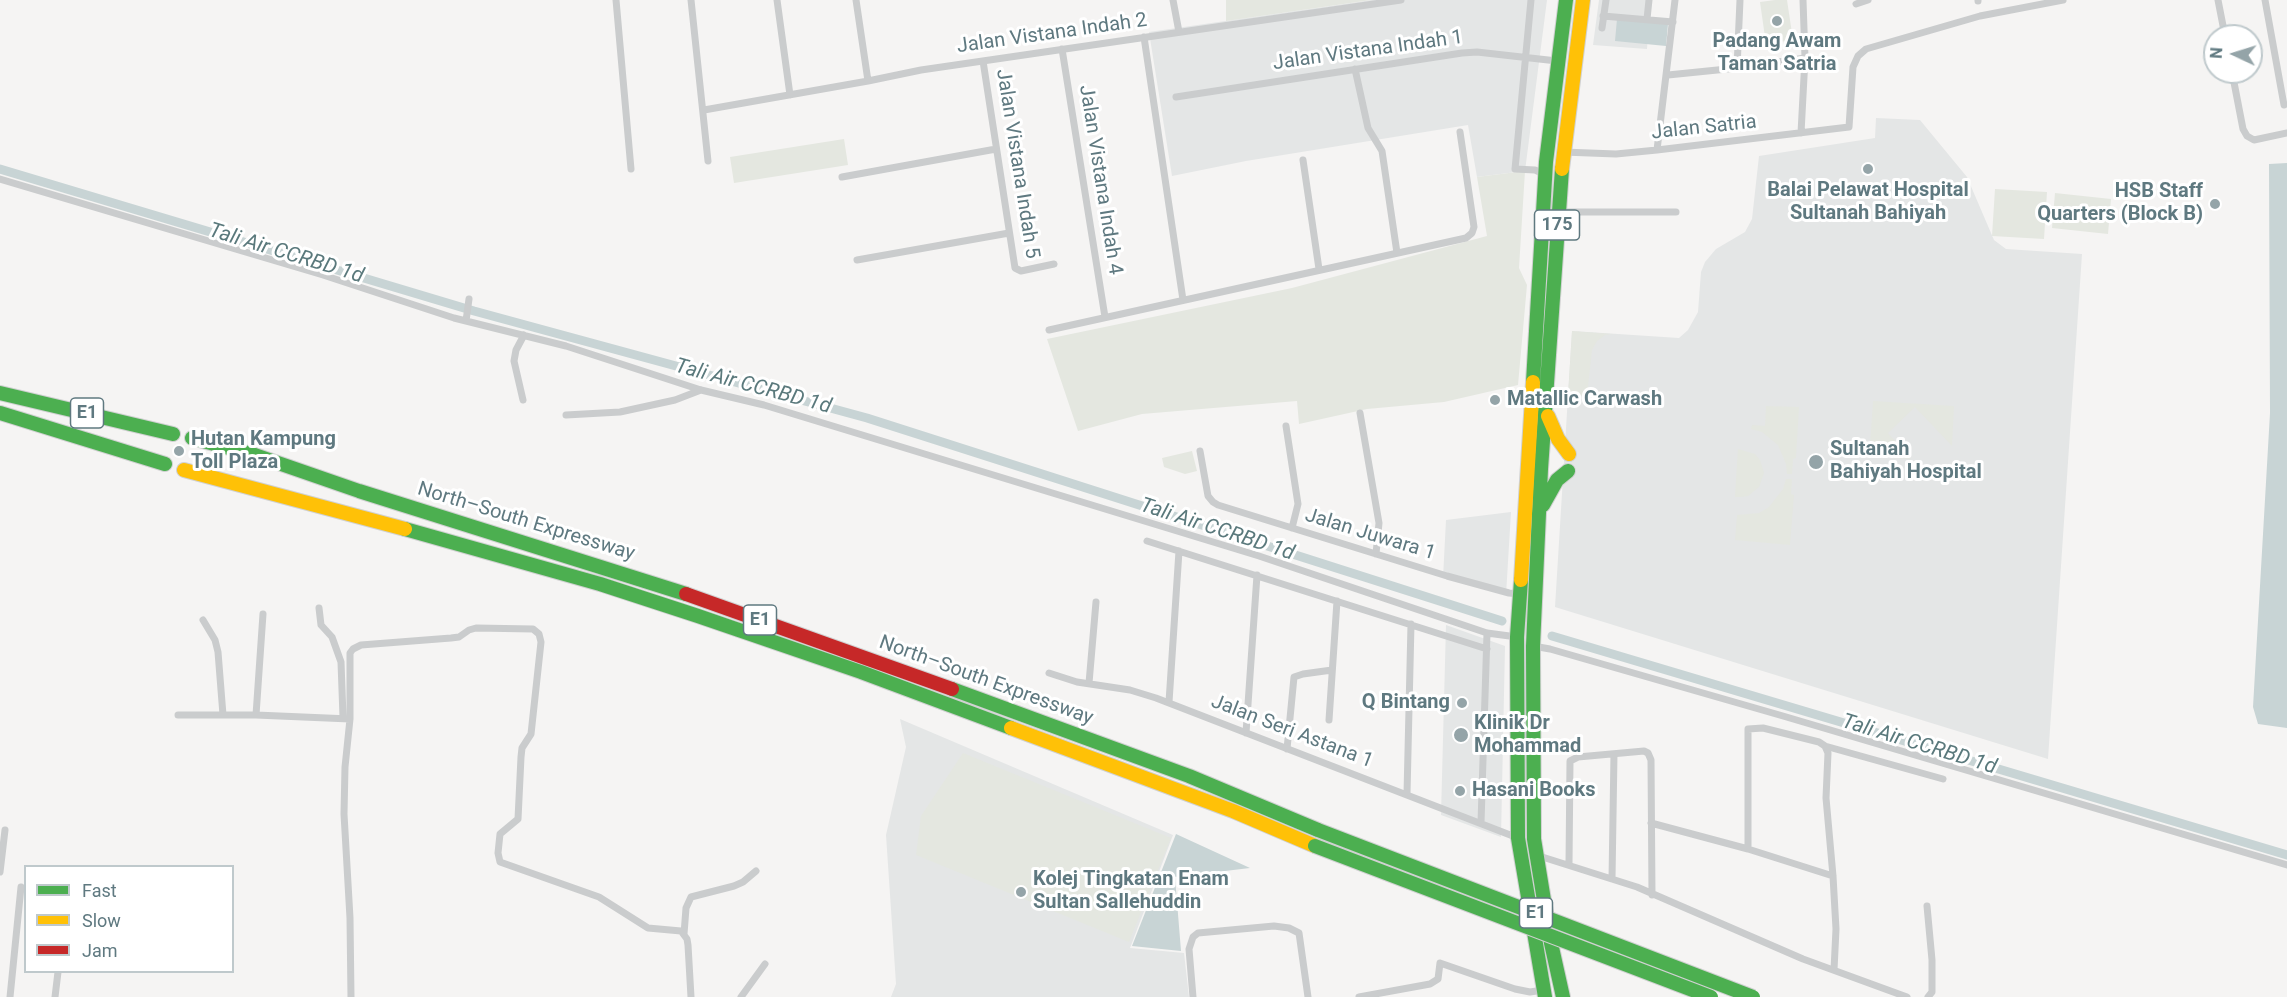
<!DOCTYPE html>
<meta charset="utf-8">
<style>
body{margin:0}
#map{position:relative;width:2287px;height:997px;overflow:hidden;background:#f5f4f3;font-family:Roboto,sans-serif}
canvas{display:block}
.legend{position:absolute;left:24px;top:865px;width:210px;height:108px;box-sizing:border-box;background:#fff;border:2px solid #bfc9cc;margin:0;padding:8px 10px;list-style:none;font-size:18px;color:#5f7980}
.legend li{display:flex;align-items:center;gap:12px;height:30px}
.legend b{width:30px;border:2px solid #bfc9cc}
.north{position:absolute;left:2203px;top:24px;width:60px;height:60px;box-sizing:border-box;background:#fff;border:2px solid #bfc9cc;border-radius:50%;rotate:274deg;font-size:16px;font-weight:700;line-height:24px;text-align:center;color:#5f7980}
.north::after{content:'';display:block;margin:auto;width:21px;height:27px;background:#94a4a8;clip-path:polygon(50% 0,100% 100%,50% 72%,0 100%)}
</style>
<div id="map">
<canvas width="2287" height="997"></canvas>
<ul class="legend">
<li><b style="height:8px;background:#4caf50"></b>Fast</li>
<li><b style="height:8px;background:#ffc107"></b>Slow</li>
<li><b style="height:8px;background:#c62828"></b>Jam</li>
</ul>
<div class="north">N</div>
</div>
<script>
const ctx = document.querySelector('canvas').getContext('2d');
ctx.lineJoin = 'round';
function fill(path, color) { ctx.fillStyle = color; ctx.fill(path, 'evenodd'); }
const toPath = rows => new Path2D(rows.map(r => 'M' + r).join(''));
function stroke(path, color, width, dash) { ctx.strokeStyle = color; ctx.lineWidth = width; ctx.lineCap = dash ? 'butt' : 'round'; ctx.setLineDash(dash || []); ctx.stroke(path); }
function label(font, color, halo, rows, align = 'center') {
  ctx.font = font + ' Roboto,sans-serif'; ctx.lineWidth = 6; ctx.setLineDash([]); ctx.textBaseline = 'middle'; ctx.strokeStyle = halo; ctx.fillStyle = color; for (const [text, x, y, turn = 0] of rows) {
    ctx.save(); ctx.translate(x, y); ctx.rotate((+turn || 0) * Math.PI / 180); ctx.textAlign = isNaN(turn) ? turn : align; if (halo) ctx.strokeText(text, 0, 0); ctx.fillText(text, 0, 0); ctx.restore();
  }
}
fill(toPath([
 [1371,0,1547,0,1525,171,1477,177,1468,125,1246,161,1172,176,1149,32],
 [1599,0,1650,0,1647,49,1593,45],
 [1876,118,1920,120,1967,177,1994,240,2006,249,2082,254,2048,759,1555,607,1572,331,1679,338,1688,330,1698,312,1701,272,1705,262,1716,249,1745,232,1752,219,1759,156,1875,138],
 [1511,512,1506,595,1443,578,1446,520],
 [1446,625,1505,646,1501,837,1441,815],
 [900,719,1173,835,1130,948,1184,953,1189,997,891,997,896,984,886,835,906,747]
]), '#e4e6e6');
fill(toPath([
 [1226,0,1371,0,1226,21],
 [1775,0,1787,0,1793,40,1766,44,1760,2],
 [844,139,848,165,734,183,730,157],
 [1525,171,1519,268,1527,285,1518,385,1444,402,1367,409,1299,424,1297,401,1142,414,1078,431,1047,339,1292,288,1487,236,1477,177],
 [1995,189,2047,192,2044,239,1992,236],
 [2055,193,2111,199,2108,234,2052,228],
 [1572,331,1613,334,1605,335,1597,341,1592,350,1587,396,1568,395],
 [1873,401,1954,406,1952,446,1915,407,1888,433,1911,459,1892,458,1892,447,1870,445],
 [1766,406,1799,407,1796,458,1793,459,1792,474,1787,474,1786,464,1778,445,1762,432,1751,429,1752,425,1765,426],
 [1738,449,1755,454,1760,460,1764,473,1759,487,1748,496,1741,497,1735,497],
 [1192,451,1197,471,1185,474,1164,467,1162,458],
 [1786,479,1792,479,1791,494,1794,495,1790,545,1735,540,1737,515,1759,513,1769,507,1783,489],
 [963,753,1171,838,1129,942,916,855,921,816]
]), '#e4e7e0');
fill(toPath([
 [1617,19,1668,24,1666,46,1615,41],
 [2287,163,2287,728,2258,724,2253,707,2270,413,2269,164],
 [1176,834,1250,868,1175,877,1181,951,1132,946]
]), '#c8d4d5');
stroke(toPath([
 [0,169,474,311,867,418,1502,621],
 [1552,636,2287,855]
]), '#c8d4d5', 9);
const fast = toPath([
 [1562,169,1541,469,1533,646,1534,839,1551,943,1563,997],
 [1533,382,1546,162,1566,0],
 [0,393,173,434],
 [0,413,165,464],
 [192,438,255,455,359,491,686,594],
 [1543,505,1557,480,1568,471],
 [405,529,600,584,698,616,861,672,1011,728],
 [1521,580,1517,637,1518,838,1545,997],
 [952,689,1189,776,1318,830]
]);
const slow = toPath([
 [1562,169,1583,0],
 [1548,416,1558,439,1569,454],
 [184,470,405,529],
 [1521,580,1533,382],
 [1011,728,1233,811,1315,846]
]);
const jam = toPath([
 [686,594,952,689]
]);
stroke(fast, '#d0d1d1', 16);
stroke(slow, '#d0d1d1', 16);
stroke(jam, '#d0d1d1', 16);
stroke(toPath([
 [616,0,631,169],
 [691,0,708,161],
 [777,0,790,95],
 [856,0,868,81],
 [1173,0,1179,32],
 [1531,0,1515,169,1535,170,1546,175],
 [1978,0,1978,1],
 [2218,0,2225,36],
 [2265,0,2284,105],
 [1856,4,1868,0],
 [1603,16,1673,22],
 [1647,19,1649,0],
 [1602,28,1606,0],
 [1144,37,1183,300],
 [1062,49,1105,317],
 [983,61,1015,268,1021,271,1054,264],
 [1737,68,1740,0],
 [1355,69,1368,128,1382,151,1397,253],
 [2232,72,2243,129,2247,136,2254,140,2287,133],
 [1668,75,1737,68,1805,58],
 [1176,97,1462,53,1477,52,1557,61],
 [704,110,868,81,921,70,1401,0],
 [1801,133,1805,58,1803,0],
 [1657,150,1675,0],
 [1563,152,1616,154,1657,150,1849,127,1853,67,1858,56,1866,49,1980,16,2063,0],
 [1303,160,1319,269],
 [842,177,996,149],
 [0,179,323,275,454,318,566,346,701,390,764,405,1259,556,1487,633,1517,637],
 [1558,212,1676,212],
 [857,260,1009,233],
 [466,321,469,299],
 [1049,330,1466,238,1472,233,1474,227,1460,132],
 [523,400,514,361,516,350,524,335],
 [1360,413,1379,523,1376,554],
 [566,415,620,412,675,400,701,390],
 [1286,426,1298,504,1292,528],
 [1200,451,1208,496,1213,502,1218,505,1447,576,1509,593,1520,594],
 [1147,541,1487,649],
 [319,608,321,625,332,637,341,662,343,717],
 [203,620,215,640,218,652,223,715],
 [1533,646,1550,649,1783,716,2287,865],
 [1049,673,1077,682,1130,690,1156,698,1518,838],
 [1089,683,1096,602],
 [1169,702,1179,551],
 [178,715,256,715,350,719],
 [256,715,263,614],
 [1329,720,1337,601],
 [1246,733,1257,575],
 [1825,746,1943,779],
 [1287,749,1294,677,1303,674,1332,670],
 [1407,794,1411,624],
 [1481,823,1487,633],
 [1651,823,1748,849,1833,876],
 [1748,849,1748,729,1763,728,1819,742,1825,746,1828,753,1826,798,1833,876,1836,929,1834,970],
 [1536,855,1637,887,1803,959,1907,997],
 [1569,864,1570,761,1578,757,1644,751,1648,753,1651,760,1652,895],
 [0,872,5,830],
 [1612,879,1614,754],
 [1927,906,1932,960,1932,992,1928,997],
 [684,934,686,908,691,897,734,886,743,882,756,871],
 [10,997,21,887],
 [55,997,58,972],
 [351,997,350,918,344,814,345,767,350,719,350,653,353,649,361,645,451,638,459,637,469,630,476,628,533,629,539,634,541,642,531,734,522,748,521,757,518,819,500,834,498,853,500,862,599,897,648,928,681,931,687,939,688,945,691,997],
 [741,997,765,964],
 [1193,997,1189,949,1193,937,1198,933,1274,926,1289,928,1299,933,1308,997],
 [1359,997,1430,984,1438,979,1440,963,1515,989,1530,992,1543,990]
]), '#cacccd', 7);
stroke(fast, '#4caf50', 14);
stroke(slow, '#ffc107', 14);
stroke(jam, '#c62828', 14);
const fastBridge = toPath([
 [1318,830,1753,997],
 [1315,846,1711,997]
]);
stroke(fastBridge, '#d0d1d1', 16, []);
stroke(fastBridge, '#4caf50', 14);
for (const [x, y, r, color] of [
 [1777,21,6,"#94a4a8"],
 [1868,169,6,"#94a4a8"],
 [2215,204,6,"#94a4a8"],
 [1495,400,6,"#94a4a8"],
 [179,451,6,"#94a4a8"],
 [1816,462,8,"#94a4a8"],
 [1462,703,6,"#94a4a8"],
 [1461,735,8,"#94a4a8"],
 [1460,791,6,"#94a4a8"],
 [1021,892,6,"#94a4a8"]
]) { const dot = new Path2D(); dot.arc(x, y, r, 0, 2 * Math.PI); ctx.fillStyle = color; ctx.fill(dot); stroke(dot, '#fff', 2); }
for (const [x, y, w] of [
 [1557,225,45],
 [87,413,33],
 [760,620,33],
 [1536,913,33]
]) { const box = new Path2D(); box.roundRect(x - w / 2, y - 15, w, 30, 4.5); ctx.fillStyle = '#fff'; ctx.fill(box); stroke(box, '#5f7980', 1.5); }
label('bold 18px', '#5f7980', null, [
 ["175",1557,225],
 ["E1",87,413],
 ["E1",760,620],
 ["E1",1536,913]
]);
label('20px', '#5f7980', '#fff', [
 ["Jalan Vistana Indah 2",1052,34,-8],
 ["Jalan Vistana Indah 1",1368,51,-8],
 ["Jalan Satria",1704,128,-6],
 ["Jalan Vistana Indah 5",1017,164,81],
 ["Jalan Vistana Indah 4",1100,180,81],
 ["North–South Expressway",526,522,17],
 ["Jalan Juwara 1",1370,535,17],
 ["North–South Expressway",986,681,20],
 ["Jalan Seri Astana 1",1292,732,21]
]);
label('bold 20px', '#5f7980', '#fff', [
 ["Padang Awam",1777,42,"center"],
 ["Taman Satria",1777,65,"center"],
 ["Balai Pelawat Hospital",1868,191,"center"],
 ["Sultanah Bahiyah",1868,214,"center"],
 ["HSB Staff",2203,192,"right"],
 ["Quarters (Block B)",2203,215,"right"],
 ["Matallic Carwash",1507,400],
 ["Hutan Kampung",191,440],
 ["Toll Plaza",191,463],
 ["Sultanah",1830,450],
 ["Bahiyah Hospital",1830,473],
 ["Q Bintang",1450,703,"right"],
 ["Klinik Dr",1474,724],
 ["Mohammad",1474,747],
 ["Hasani Books",1472,791],
 ["Kolej Tingkatan Enam",1033,880],
 ["Sultan Sallehuddin",1033,903]
], 'left');
label('italic 21px', '#5a797c', '#fff', [
 ["Tali Air CCRBD 1d",286,254,17],
 ["Tali Air CCRBD 1d",753,387,15],
 ["Tali Air CCRBD 1d",1217,530,18],
 ["Tali Air CCRBD 1d",1919,745,17]
]);
</script>
